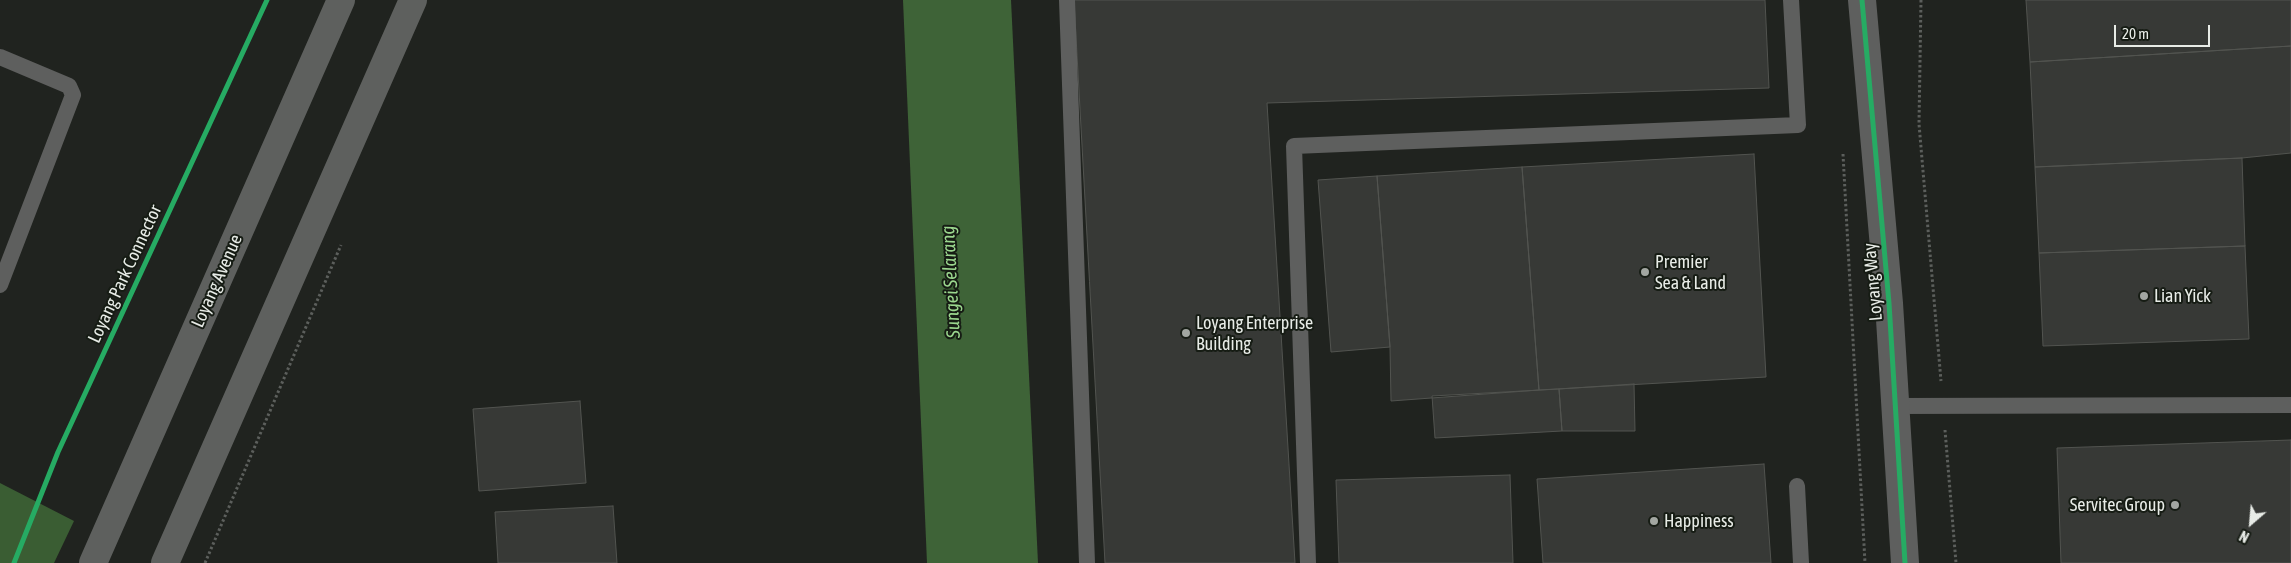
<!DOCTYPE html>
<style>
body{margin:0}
#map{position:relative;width:2291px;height:563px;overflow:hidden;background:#20231f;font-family:"Asap Condensed",sans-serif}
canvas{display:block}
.north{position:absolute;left:2226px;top:498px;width:50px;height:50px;-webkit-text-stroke:4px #161c14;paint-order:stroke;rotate:207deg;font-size:14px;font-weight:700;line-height:20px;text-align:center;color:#e8ece7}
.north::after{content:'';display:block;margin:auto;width:18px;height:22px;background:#e8ece7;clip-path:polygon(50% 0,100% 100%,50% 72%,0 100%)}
.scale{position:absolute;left:2114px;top:25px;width:96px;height:22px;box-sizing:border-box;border:2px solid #e8ece7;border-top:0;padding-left:6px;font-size:15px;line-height:18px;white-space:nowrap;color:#e8ece7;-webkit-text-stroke:4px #161c14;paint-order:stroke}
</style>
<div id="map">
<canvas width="2291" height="563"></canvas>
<div class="north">N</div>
<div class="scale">20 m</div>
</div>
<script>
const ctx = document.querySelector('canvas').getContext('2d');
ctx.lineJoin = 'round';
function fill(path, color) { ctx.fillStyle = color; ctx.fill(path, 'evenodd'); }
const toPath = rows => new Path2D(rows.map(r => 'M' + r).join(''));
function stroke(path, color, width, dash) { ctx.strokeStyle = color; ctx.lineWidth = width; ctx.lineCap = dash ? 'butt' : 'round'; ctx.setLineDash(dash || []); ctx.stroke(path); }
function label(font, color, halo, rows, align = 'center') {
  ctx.font = font + ' "Asap Condensed",sans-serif'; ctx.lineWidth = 4; ctx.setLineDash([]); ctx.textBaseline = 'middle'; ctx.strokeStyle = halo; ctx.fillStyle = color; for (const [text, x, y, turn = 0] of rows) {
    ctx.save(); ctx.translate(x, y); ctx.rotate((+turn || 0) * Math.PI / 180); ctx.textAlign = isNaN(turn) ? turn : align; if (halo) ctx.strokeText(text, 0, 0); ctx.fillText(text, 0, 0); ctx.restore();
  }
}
fill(toPath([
 [0,483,74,521,54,563,0,563]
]), '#3a5d33');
fill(toPath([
 [903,0,1011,0,1038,563,927,563]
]), '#3e6337');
const building = toPath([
 [1074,0,1765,0,1769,88,1267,103,1295,563,1105,563,1074,0],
 [2026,0,2291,0,2291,46,2030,62,2026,0],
 [2291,46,2291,153,2242,158,2035,167,2030,62,2291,46],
 [1754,154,1766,377,1539,390,1522,167,1754,154],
 [2242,158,2245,246,2039,253,2035,167,2242,158],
 [1522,167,1539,390,1391,401,1390,347,1377,176,1522,167],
 [1377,176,1390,347,1331,352,1318,180,1377,176],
 [2245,246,2249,339,2043,346,2039,253,2245,246],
 [1634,384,1635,431,1562,431,1559,389,1634,384],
 [1559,389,1562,431,1435,438,1432,396,1559,389],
 [580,401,586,483,479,491,473,409,580,401],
 [2291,440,2291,563,2061,563,2057,448,2291,440],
 [1764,464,1771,563,1543,563,1537,479,1764,464],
 [1510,475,1513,563,1339,563,1336,480,1510,475],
 [613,506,617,563,498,563,495,512,613,506]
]);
fill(building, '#373936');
stroke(building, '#525450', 1);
stroke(toPath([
 [1921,0,1919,124,1941,381],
 [1843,154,1865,563],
 [1945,430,1956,563],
 [205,563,341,245]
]), '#5c5f5c', 3, [2.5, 2.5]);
stroke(toPath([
 [1067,0,1087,563],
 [0,57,69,86,73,95,0,285],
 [1894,406,2291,405],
 [1797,486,1801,563],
 [1308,563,1294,146,1798,125,1791,0]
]), '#5e5f5e', 16);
stroke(toPath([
 [1862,0,1889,303,1905,563]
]), '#5e5f5e', 28);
stroke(toPath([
 [93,563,341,0],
 [165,563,413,0]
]), '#5e605e', 28);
stroke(toPath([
 [1862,0,1889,303,1905,563],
 [14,563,58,452,267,0]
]), '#26ab63', 5);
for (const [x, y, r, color] of [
 [1645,272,5,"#a2a6a1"],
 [2144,296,5,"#a2a6a1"],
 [1186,333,5,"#a2a6a1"],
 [2175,505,5,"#a2a6a1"],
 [1654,521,5,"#a2a6a1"]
]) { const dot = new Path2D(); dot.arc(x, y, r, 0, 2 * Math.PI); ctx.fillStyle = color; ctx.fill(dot); stroke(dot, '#161c14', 2); }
label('18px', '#e8ece7', '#161c14', [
 ["Premier",1655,262],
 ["Sea & Land",1655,283],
 ["Lian Yick",2154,296],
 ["Loyang Enterprise",1196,323],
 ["Building",1196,344],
 ["Servitec Group",2165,505,"right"],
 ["Happiness",1664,521]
], 'left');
label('18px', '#e8ece7', '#161c14', [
 ["Loyang Park Connector",125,274,-65],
 ["Loyang Avenue",217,281,-66],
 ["Loyang Way",1873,282,-95]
]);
label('italic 19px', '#9bd78e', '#161c14', [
 ["Sungei Selarang",951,282,-93]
]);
</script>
